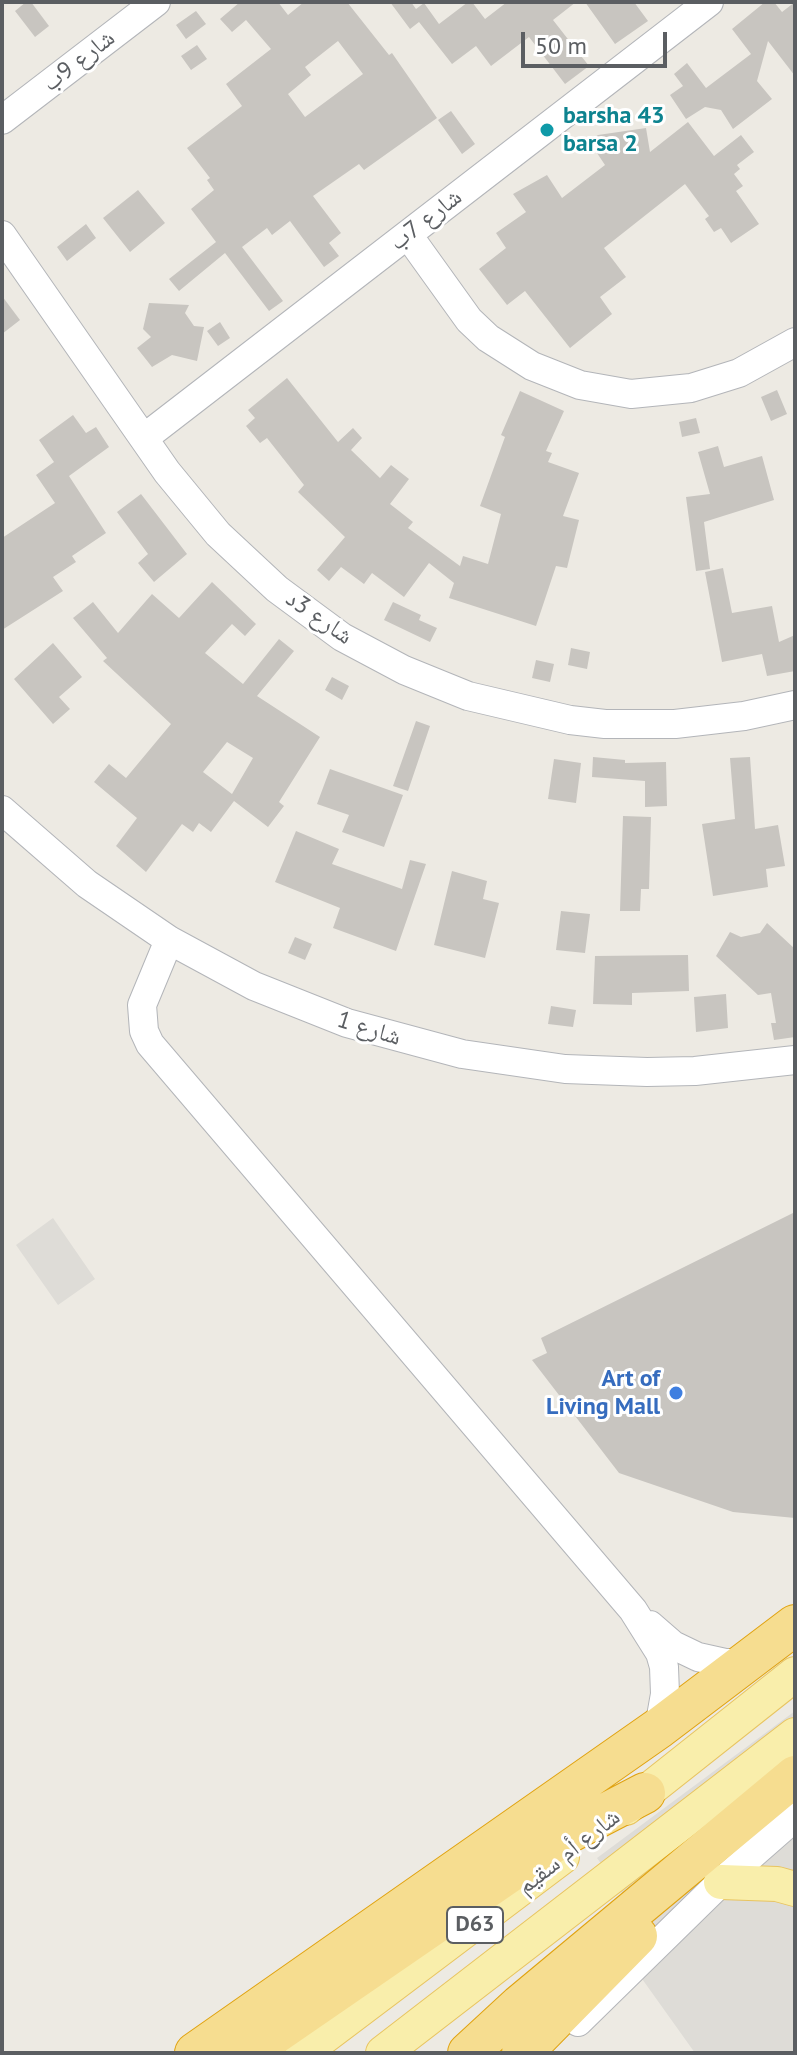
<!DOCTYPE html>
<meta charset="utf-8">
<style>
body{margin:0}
#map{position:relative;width:797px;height:2055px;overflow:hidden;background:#edeae3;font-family:"PT Sans",sans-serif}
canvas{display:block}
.frame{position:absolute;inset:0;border:4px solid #5b5e62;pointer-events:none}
.scale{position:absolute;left:521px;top:32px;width:146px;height:36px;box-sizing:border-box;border:4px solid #5b5e62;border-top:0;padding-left:10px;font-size:24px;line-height:28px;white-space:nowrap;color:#5b5e62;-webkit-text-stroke:6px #fff;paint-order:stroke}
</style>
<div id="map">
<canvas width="797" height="2055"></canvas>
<div class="frame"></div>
<div class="scale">50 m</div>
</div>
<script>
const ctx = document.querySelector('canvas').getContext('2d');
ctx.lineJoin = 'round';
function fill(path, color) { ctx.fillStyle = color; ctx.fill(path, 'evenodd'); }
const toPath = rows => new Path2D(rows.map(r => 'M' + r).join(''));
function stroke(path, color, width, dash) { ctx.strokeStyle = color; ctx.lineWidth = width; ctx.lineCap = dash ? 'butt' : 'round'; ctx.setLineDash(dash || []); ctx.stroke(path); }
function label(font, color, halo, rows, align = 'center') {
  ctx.font = font + ' "PT Sans","Noto Naskh Arabic",sans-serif'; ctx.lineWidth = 6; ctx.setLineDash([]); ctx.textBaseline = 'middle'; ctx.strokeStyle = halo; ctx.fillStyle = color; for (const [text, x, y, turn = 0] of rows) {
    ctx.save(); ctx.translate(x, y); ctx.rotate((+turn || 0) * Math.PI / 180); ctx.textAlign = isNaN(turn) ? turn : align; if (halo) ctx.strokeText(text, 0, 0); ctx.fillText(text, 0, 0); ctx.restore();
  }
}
fill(toPath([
 [53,1218,95,1279,58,1305,16,1245],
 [795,1711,795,2053,695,2053,605,1927,631,1906,597,1858]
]), '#dedcd7');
fill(toPath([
 [26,2,31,2,49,26,35,37,15,11],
 [240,2,278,2,288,15,304,2,347,2,389,55,392,53,437,118,364,170,359,164,313,196,341,233,329,243,339,256,324,267,290,221,272,235,267,228,242,247,283,301,269,311,225,253,179,291,169,279,216,242,191,209,214,190,207,180,210,178,187,148,242,106,226,84,271,49,246,20,232,32,220,19],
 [338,41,363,74,305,117,288,94,311,75,305,67],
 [390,2,411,2,416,9,424,3,439,24,468,2,472,2,485,19,507,2,576,2,553,20,589,66,565,84,529,37,491,66,476,46,452,64,419,22,410,29],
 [585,2,634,2,648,21,615,44],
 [765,2,774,2,782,12,795,2,795,76,768,41,757,81,772,99,733,129,721,110,705,107,686,119,670,95,683,86,674,74,687,63,706,88,751,54,732,29],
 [196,11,206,24,186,39,176,25],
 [197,45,207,59,191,70,181,56],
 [451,111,475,144,462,154,438,120],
 [688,122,714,156,741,135,754,152,737,165,740,169,734,174,743,186,736,191,759,224,731,243,721,228,714,232,705,219,709,216,685,184,604,248,626,277,600,297,612,314,570,348,525,291,507,305,479,269,506,248,496,233,526,212,513,194,547,175,562,198,605,165,589,141,598,135,646,128,650,152],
 [138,190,165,223,130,252,103,218],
 [86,224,96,238,67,261,57,247],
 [2,296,20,320,2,334],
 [149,303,189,305,185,313,194,326,204,327,197,361,172,355,152,367,137,348,151,337,143,329],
 [220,322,230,338,218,346,207,331],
 [287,378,338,442,353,428,362,438,351,450,380,478,391,465,409,479,390,504,413,522,408,528,460,566,463,556,488,564,501,514,480,506,505,437,501,435,520,391,564,411,546,451,552,453,548,462,579,473,563,516,579,520,567,568,556,566,536,626,449,598,454,583,429,563,404,597,372,573,364,584,341,567,329,581,317,570,345,537,298,492,304,485,267,438,260,443,246,426,255,418,248,410],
 [777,390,787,414,771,421,761,397],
 [73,415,86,433,96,427,109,447,69,476,106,533,72,556,76,562,53,577,63,591,2,630,2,538,55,503,36,475,54,462,39,440],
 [696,418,700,433,682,437,679,422],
 [718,446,724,467,762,456,774,500,704,522,710,569,696,571,686,497,710,494,698,452],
 [141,494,187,554,154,582,138,563,148,554,117,512],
 [723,568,732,613,772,606,779,642,795,635,795,671,767,676,762,654,722,662,705,572],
 [212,582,256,624,245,636,232,624,205,653,243,684,279,639,294,651,257,696,320,737,279,802,284,806,268,827,234,801,211,832,199,823,193,832,182,824,146,872,116,846,137,818,94,782,109,764,126,778,171,724,103,661,107,658,73,618,93,602,118,633,152,594,179,618],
 [227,742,253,758,232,794,203,772],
 [393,602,421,615,419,620,437,628,430,642,384,620],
 [53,643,82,677,59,697,70,709,53,724,14,679],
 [571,648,590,652,587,669,568,665],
 [536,660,554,664,550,682,532,678],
 [332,677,349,686,342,700,325,690],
 [416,721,430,726,408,791,393,786],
 [593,757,625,760,625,763,666,762,667,806,645,807,645,781,592,777],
 [750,757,755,829,778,825,785,866,766,869,768,887,713,896,702,824,735,819,730,758],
 [554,759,581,763,576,803,548,799],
 [330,769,403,795,384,847,342,832,349,815,317,804],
 [623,816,651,817,649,889,641,889,640,911,620,911],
 [296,831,339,849,332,864,402,889,410,860,426,864,396,951,333,928,340,908,275,882],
 [452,871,487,881,483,899,499,903,485,958,434,945],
 [561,911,590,914,585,953,556,950],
 [767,923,795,949,795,1037,774,1040,771,1023,776,1023,771,993,758,995,716,956,730,932,741,937,760,933],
 [295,937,312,944,305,960,288,953],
 [688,955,689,991,632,993,632,1005,593,1004,595,956],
 [726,994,728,1028,696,1032,694,997],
 [551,1006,576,1010,573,1027,548,1024],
 [795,1212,795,1518,733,1512,619,1473,532,1360,547,1353,541,1338]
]), '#c8c5c0');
const minor = toPath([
 [2,120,156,2],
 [2,235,167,472,218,534,277,589,342,637,404,670,468,696,570,720,605,724,675,724,744,716,795,705],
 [408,235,469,320,488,338,532,366,580,385,631,394,691,388,739,373,795,342],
 [144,438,709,2],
 [2,810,87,884,169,940,254,986,347,1023,462,1054,565,1069,647,1072,695,1071,795,1060],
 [169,940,142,1005,144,1031,150,1044,633,1610,660,1653,664,1667,665,1694,659,1728],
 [650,1625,673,1645,698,1657,725,1663,746,1663],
 [578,2022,721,1882,795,1817]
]);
const major = toPath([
 [626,1808,795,1674],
 [721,1882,777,1884,795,1889],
 [302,2053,562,1857],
 [383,2053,795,1735]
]);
const highway = toPath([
 [195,2053,659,1728,795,1625],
 [247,2053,536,1854,570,1832,645,1793],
 [468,2053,520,2005,795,1776],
 [522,2053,637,1936]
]);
stroke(minor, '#b3b5b9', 30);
stroke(major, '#e8c460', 36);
stroke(highway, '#e0a20f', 42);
stroke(minor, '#fff', 28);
stroke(major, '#f9eeab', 34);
stroke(highway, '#f6dd90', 40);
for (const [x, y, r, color] of [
 [547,130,8,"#0f9aa8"],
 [676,1393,8,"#3f7fe0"]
]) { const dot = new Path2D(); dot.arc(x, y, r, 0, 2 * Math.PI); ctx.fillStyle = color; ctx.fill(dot); stroke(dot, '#fff', 3); }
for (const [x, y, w] of [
 [475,1925,56]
]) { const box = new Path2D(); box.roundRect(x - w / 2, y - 18, w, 36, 6); ctx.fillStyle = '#fff'; ctx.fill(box); stroke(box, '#5b5e62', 2); }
label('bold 22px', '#5b5e62', null, [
 ["D63",475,1925]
]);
label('24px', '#5b5e62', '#fff', [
 ["شارع 9ب",79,61,-38],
 ["شارع 7ب",426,220,-38],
 ["شارع 3د",319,618,35],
 ["شارع 1",369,1029,17],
 ["شارع أم سقيم",569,1852,-38]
]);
label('bold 24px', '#0d838f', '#fff', [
 ["barsha 43",563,116],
 ["barsa 2",563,144]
], 'left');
label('bold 24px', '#366cbe', '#fff', [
 ["Art of",660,1379],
 ["Living Mall",660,1407]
], 'right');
</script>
